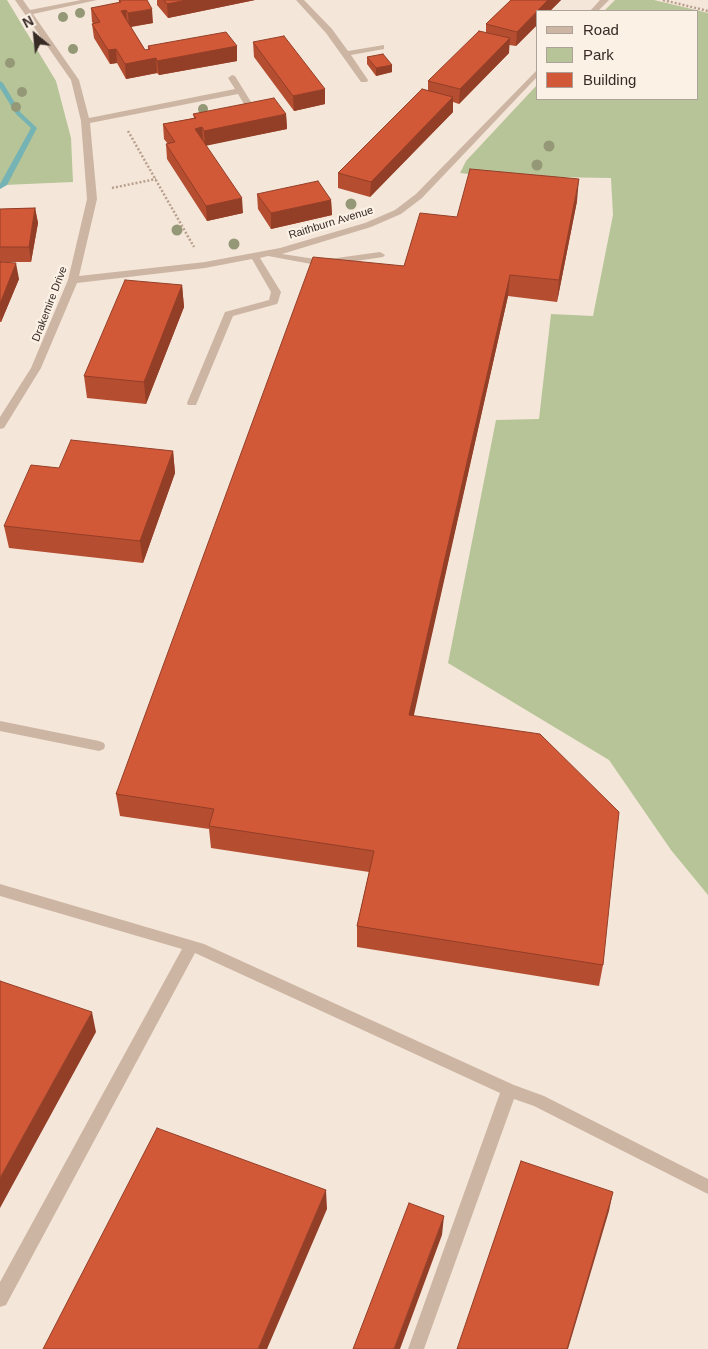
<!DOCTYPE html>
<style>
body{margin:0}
#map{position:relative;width:708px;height:1349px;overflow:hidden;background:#f4e6d9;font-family:Helvetica,sans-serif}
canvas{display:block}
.legend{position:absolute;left:536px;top:10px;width:162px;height:90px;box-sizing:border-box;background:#fbf1e5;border:1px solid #ada299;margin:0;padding:6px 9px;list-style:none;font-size:15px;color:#382b26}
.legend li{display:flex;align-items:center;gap:10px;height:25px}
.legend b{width:25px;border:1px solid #ada299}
.north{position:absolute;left:10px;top:10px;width:50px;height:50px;-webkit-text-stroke:4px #fbf1e5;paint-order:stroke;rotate:332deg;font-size:14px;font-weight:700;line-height:20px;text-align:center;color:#382b26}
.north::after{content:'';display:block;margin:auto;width:18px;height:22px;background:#382b26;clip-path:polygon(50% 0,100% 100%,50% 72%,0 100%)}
</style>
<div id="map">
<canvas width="708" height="1349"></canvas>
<ul class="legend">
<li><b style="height:6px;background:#cdb5a3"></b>Road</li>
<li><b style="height:14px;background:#b6c497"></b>Park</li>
<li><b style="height:14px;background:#d25938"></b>Building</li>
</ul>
<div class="north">N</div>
</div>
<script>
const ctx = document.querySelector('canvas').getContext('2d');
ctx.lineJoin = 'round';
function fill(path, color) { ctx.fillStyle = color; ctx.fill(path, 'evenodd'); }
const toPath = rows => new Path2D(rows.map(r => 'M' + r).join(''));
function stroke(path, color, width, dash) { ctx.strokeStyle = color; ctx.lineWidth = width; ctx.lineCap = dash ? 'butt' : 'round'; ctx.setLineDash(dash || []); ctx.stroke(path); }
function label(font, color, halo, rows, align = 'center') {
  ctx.font = font + ' Helvetica,sans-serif'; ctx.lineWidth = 4.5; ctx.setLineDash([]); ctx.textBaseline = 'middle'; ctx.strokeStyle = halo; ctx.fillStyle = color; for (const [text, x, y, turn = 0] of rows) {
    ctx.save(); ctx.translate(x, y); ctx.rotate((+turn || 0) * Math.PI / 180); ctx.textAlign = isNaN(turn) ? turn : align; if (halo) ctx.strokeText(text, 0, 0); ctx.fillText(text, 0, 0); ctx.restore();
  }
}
fill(toPath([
 [0,0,7,0,56,81,71,138,73,182,4,185,0,187],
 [615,0,654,0,708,13,708,895,671,850,609,760,448,663,496,420,539,419,551,314,593,316,613,215,611,178,485,176,460,173,466,161,537,85,537,99,697,99,697,11,604,11]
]), '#b6c497');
fill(toPath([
 [0,81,3,83,21,113,37,128,7,185,0,189,0,184,31,128,16,114,0,88,0,81]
]), '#75b3b4');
stroke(toPath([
 [663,0,708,11],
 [128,131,194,247],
 [112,188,156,179]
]), '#b99f8d', 2.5, [2, 2]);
fill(toPath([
 [15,0,23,0,30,10,81,0,97,0,33,14,79,80,89,118,235,89,228,78,232,75,235,76,251,102,244,104,238,94,90,123,97,199,79,276,205,262,280,248,365,223,395,210,416,194,537,70,537,77,422,198,401,214,371,227,282,254,322,260,380,252,385,255,383,257,322,266,268,256,260,258,281,292,278,302,277,304,233,316,196,405,188,405,187,403,225,312,269,300,271,292,252,259,205,268,77,283,41,368,4,428,0,429,0,417,31,368,68,280,87,199,81,121,71,80,15,0],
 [296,0,304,0,332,29,348,51,384,45,384,49,351,55,368,80,367,82,361,82,326,33,296,0],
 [600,0,609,0,598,11,590,11,600,0],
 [0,721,99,741,104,743,105,746,104,749,99,751,0,731,0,721],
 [0,884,204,944,514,1085,544,1096,708,1179,708,1194,534,1106,514,1099,424,1349,408,1349,500,1093,195,953,6,1305,0,1307,0,1282,182,949,0,896,0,884]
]), '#cdb5a3');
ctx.fillStyle = '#959877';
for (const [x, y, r] of [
 [80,13,5],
 [63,17,5],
 [73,49,5],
 [10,63,5],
 [22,92,5],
 [16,107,5],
 [203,109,5],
 [549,146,5.5],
 [537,165,5.5],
 [351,204,5.5],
 [177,230,5.5],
 [234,244,5.5]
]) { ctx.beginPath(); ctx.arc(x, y, r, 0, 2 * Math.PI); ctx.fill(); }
fill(toPath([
 [119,0,153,23,131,27,145,50,148,50,148,46,237,46,237,61,159,75,157,73,126,79,117,63,110,64,94,38,92,24,93,23,92,22,91,8,119,3],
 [157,0,255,0,168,18,157,5],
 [511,0,561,0,550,11,537,11,537,25,516,46,509,45,509,53,459,104,453,102,453,112,370,197,338,188,338,173,428,91,428,81,486,32,486,24],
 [253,42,325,104,294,111,254,57],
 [367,57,392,65,392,72,376,76,367,64],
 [193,114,286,114,287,129,206,145,243,213,207,221,167,159,166,144,168,144,164,139,163,124,194,118],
 [257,194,331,200,332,215,271,229,258,209],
 [577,201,557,302,508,296,413,716,603,965,599,986,357,947,357,926,369,872,211,848,209,829,120,816,116,794,404,266,457,217],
 [35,208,38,223,31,262,1,262,19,279,1,322,0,322,0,209],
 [182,285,184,307,146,404,87,398,84,376],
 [173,451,175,473,143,563,9,548,4,526,59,468]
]), '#b54d30');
fill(toPath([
 [187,0,255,0,168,18,167,4],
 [548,0,561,0,550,11,537,11],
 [152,9,153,23,129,27,128,13],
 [126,10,127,24,121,11],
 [537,12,537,25,516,46,517,32],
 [510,38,509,53,459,104,460,89],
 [237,46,237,61,159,75,157,61],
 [116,49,117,63,110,64,108,50],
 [156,58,157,73,126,79,125,64],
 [392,65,392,72,376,76,376,68],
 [325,89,325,104,294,111,293,96],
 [453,97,453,112,370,197,371,182],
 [286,114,287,129,205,146,204,131],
 [202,127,203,142,195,129],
 [579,179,577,201,557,302,559,280],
 [242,198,243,213,207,221,206,206],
 [331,200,332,215,271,229,271,213],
 [35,208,38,223,31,262,29,247],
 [16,263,19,279,1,322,0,315,0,304],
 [510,275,508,296,409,737,409,715],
 [182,285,184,307,146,404,144,382],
 [173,451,175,473,143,563,140,541],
 [92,1012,96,1032,0,1208,0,1178],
 [326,1190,327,1209,267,1349,258,1349],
 [613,1192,609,1211,568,1349,567,1349],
 [444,1216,442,1235,400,1349,394,1349]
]), '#933e27');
const building = toPath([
 [119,0,147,0,152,9,128,13,126,10,121,11,145,50,150,49,148,46,226,32,237,46,157,61,156,58,125,64,116,49,108,50,92,24,100,22,91,8,121,2,119,0],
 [164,0,187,0,167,4,164,0],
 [511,0,548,0,517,32,486,24,511,0],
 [479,31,510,38,460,89,428,81,479,31],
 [284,36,325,89,293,96,253,42,284,36],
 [383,54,392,65,376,68,367,57,383,54],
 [422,89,453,97,371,182,338,173,422,89],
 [274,98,286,114,204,131,202,127,195,129,242,198,206,206,166,144,175,142,163,124,196,118,193,114,274,98],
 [470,169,579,179,559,280,510,275,409,715,540,734,619,812,603,965,357,926,374,851,209,826,214,809,116,794,313,257,404,266,420,213,457,217,470,169],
 [318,181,331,200,271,213,257,194,318,181],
 [35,208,29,247,0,247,0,209,35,208],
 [0,262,16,263,0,304,0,262],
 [125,280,182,285,144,382,84,376,125,280],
 [71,440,173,451,140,541,4,526,31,465,59,468,71,440],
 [0,981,92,1012,0,1178,0,981],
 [157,1128,326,1190,258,1349,43,1349,157,1128],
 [521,1161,613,1192,567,1349,457,1349,521,1161],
 [409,1203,444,1216,394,1349,353,1349,409,1203]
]);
fill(building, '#d25938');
stroke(building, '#933e27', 1);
label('11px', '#382b26', '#fbf1e5', [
 ["Raithburn Avenue",331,223,-17],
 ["Drakemire Drive",50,304,-69]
]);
</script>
